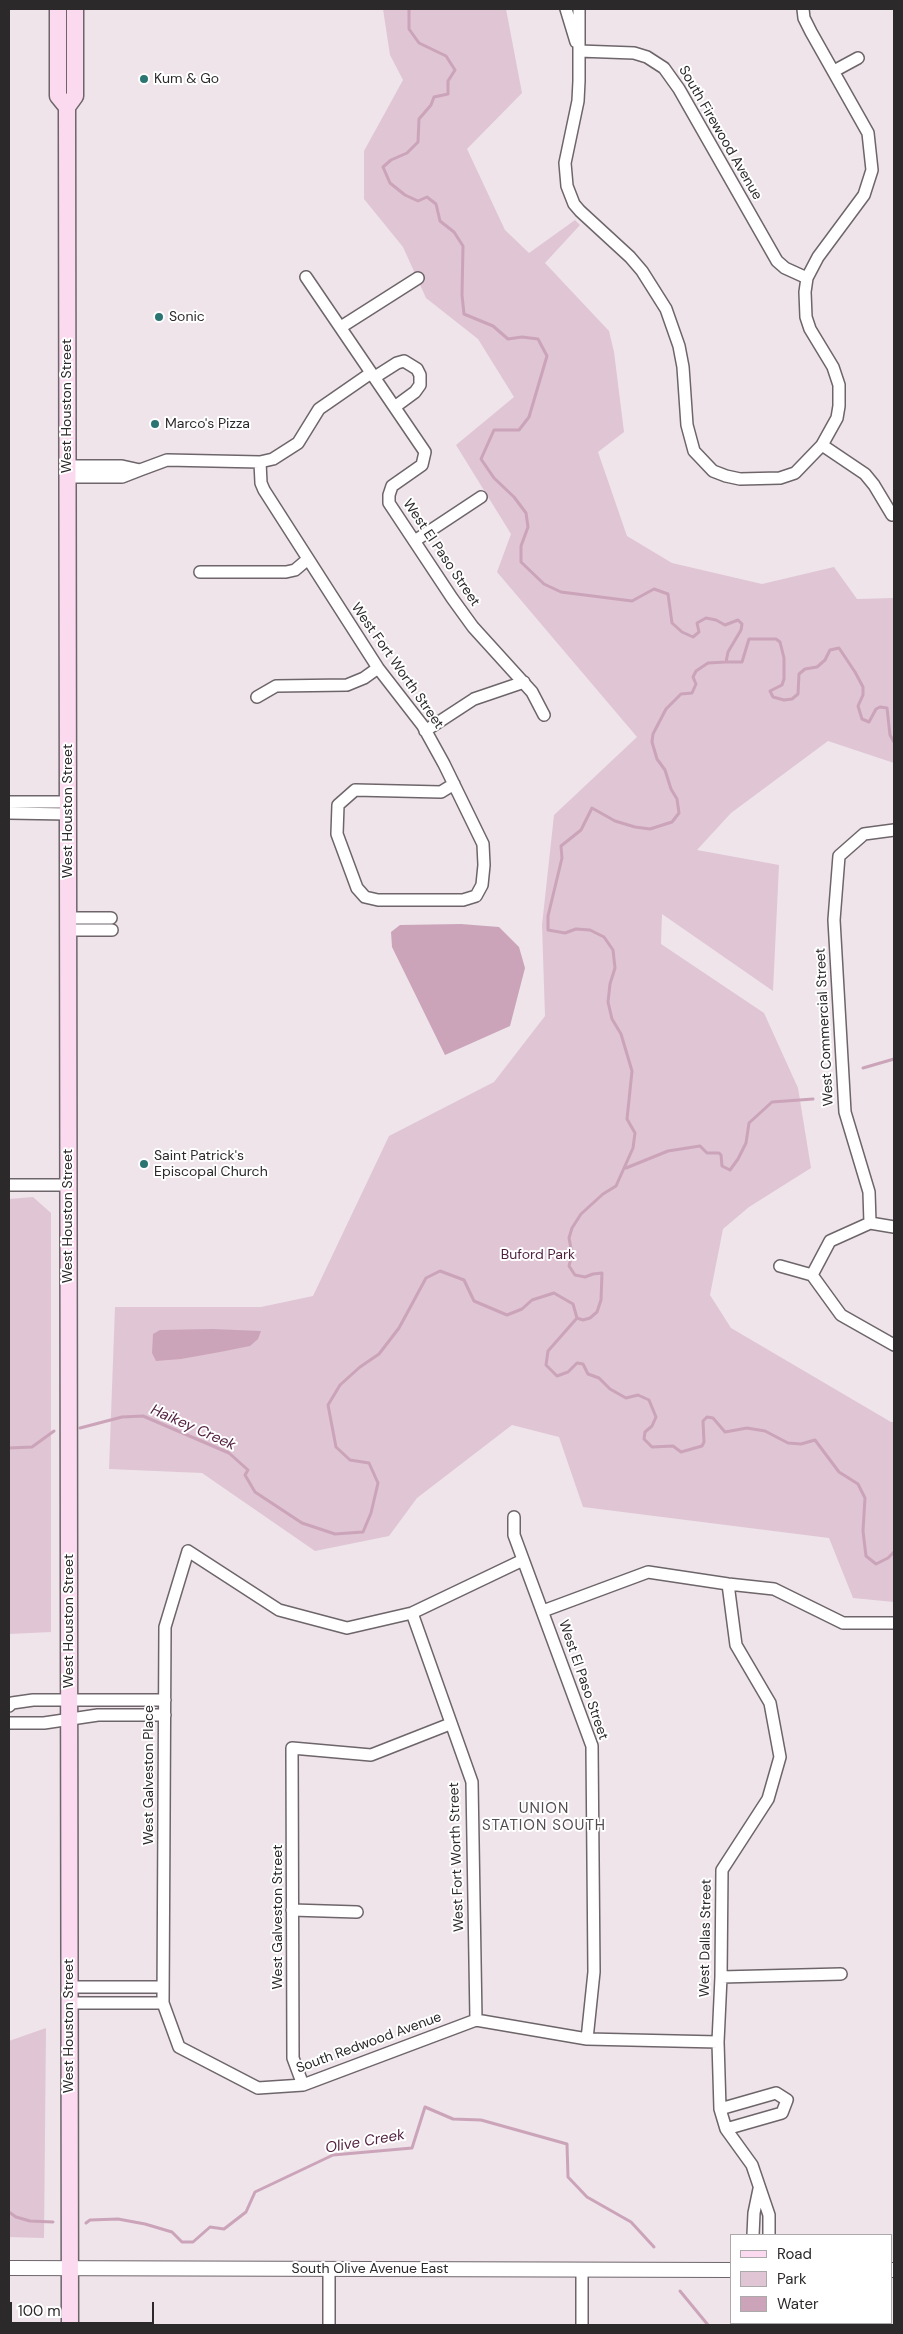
<!DOCTYPE html>
<style>
body{margin:0}
#map{position:relative;width:903px;height:2334px;overflow:hidden;background:#eee4ea;font-family:"DM Sans",sans-serif}
canvas{display:block}
.frame{position:absolute;inset:0;border:10px solid #2c292b;pointer-events:none}
.legend{position:absolute;left:730px;top:2234px;width:162px;height:90px;box-sizing:border-box;background:#fff;border:1px solid #aba9aa;margin:0;padding:6px 9px;list-style:none;font-size:15px;color:#2c292b}
.legend li{display:flex;align-items:center;gap:10px;height:25px}
.legend b{width:25px;border:1px solid #aba9aa}
.scale{position:absolute;left:10px;top:2302px;width:144px;height:22px;box-sizing:border-box;border:2px solid #2c292b;border-top:0;padding-left:6px;font-size:15px;line-height:18px;white-space:nowrap;color:#2c292b;-webkit-text-stroke:4px #fff;paint-order:stroke}
</style>
<div id="map">
<canvas width="903" height="2334"></canvas>
<div class="frame"></div>
<ul class="legend">
<li><b style="height:6px;background:#fbdaef"></b>Road</li>
<li><b style="height:14px;background:#e0c5d4"></b>Park</li>
<li><b style="height:14px;background:#cba4ba"></b>Water</li>
</ul>
<div class="scale">100 m</div>
</div>
<script>
const ctx = document.querySelector('canvas').getContext('2d');
ctx.lineJoin = 'round';
function fill(path, color) { ctx.fillStyle = color; ctx.fill(path, 'evenodd'); }
const toPath = rows => new Path2D(rows.map(r => 'M' + r).join(''));
function stroke(path, color, width, dash) { ctx.strokeStyle = color; ctx.lineWidth = width; ctx.lineCap = dash ? 'butt' : 'round'; ctx.setLineDash(dash || []); ctx.stroke(path); }
function label(font, color, halo, rows, align = 'center') {
  ctx.font = font + ' "DM Sans",sans-serif'; ctx.lineWidth = 4; ctx.setLineDash([]); ctx.textBaseline = 'middle'; ctx.strokeStyle = halo; ctx.fillStyle = color; for (const [text, x, y, turn = 0] of rows) {
    ctx.save(); ctx.translate(x, y); ctx.rotate((+turn || 0) * Math.PI / 180); ctx.textAlign = isNaN(turn) ? turn : align; if (halo) ctx.strokeText(text, 0, 0); ctx.fillText(text, 0, 0); ctx.restore();
  }
}
fill(toPath([
 [383,9,506,9,522,93,467,149,505,230,529,253,575,220,580,225,545,263,609,331,614,352,624,432,598,452,627,536,672,563,762,584,834,567,857,599,894,598,894,763,828,741,731,813,697,850,779,865,773,991,662,914,661,944,764,1013,798,1088,811,1168,749,1207,723,1229,710,1295,731,1328,891,1422,894,1422,894,1602,853,1598,829,1538,583,1507,559,1437,512,1425,417,1498,389,1536,315,1551,202,1473,109,1469,115,1307,261,1307,313,1296,389,1136,494,1082,545,1016,542,925,554,815,637,737,497,572,511,534,456,445,514,397,478,339,426,298,403,247,364,199,364,151,403,80,390,55],
 [33,1197,51,1213,51,1632,9,1634,9,1199],
 [46,2028,44,2238,9,2237,9,2041],
 [763,2323,815,2323,816,2325,763,2325]
]), '#e0c5d4');
fill(toPath([
 [461,924,499,927,519,947,525,968,510,1026,445,1055,392,947,391,932,400,925],
 [212,1329,261,1331,258,1339,250,1346,220,1352,181,1359,156,1361,152,1353,153,1334,160,1330]
]), '#cba4ba');
stroke(toPath([
 [726,662,742,662,749,639,776,639,780,642,784,658,784,679,782,685,770,691,773,697,784,700,792,699,798,694,799,674,805,669,817,667,825,660,830,650,839,648,855,672,863,687,863,695,858,706,862,719,869,722,876,709,880,707,887,708,890,735,894,742],
 [863,1068,894,1059],
 [626,1168,668,1151,700,1146,707,1153,719,1153,721,1155,722,1166,730,1170,738,1159,746,1143,749,1123,772,1102,813,1099],
 [577,1318,548,1351,546,1365,557,1376,568,1372,577,1363,583,1364,588,1374,599,1378,610,1389,626,1398,638,1395,649,1400,656,1417,652,1426,645,1432,644,1439,652,1447,673,1446,681,1452,702,1446,704,1442,703,1421,707,1417,713,1418,725,1432,747,1428,765,1431,788,1443,801,1444,815,1440,839,1472,858,1484,865,1498,863,1531,866,1556,876,1564,888,1558,894,1552],
 [80,1428,122,1417,143,1416,229,1453,248,1470,245,1475,255,1492,302,1523,335,1534,363,1532,371,1513,378,1483,369,1463,350,1460,336,1447,328,1405,340,1385,360,1367,379,1354,399,1328,426,1278,440,1271,464,1280,474,1301,507,1315,522,1309,532,1300,554,1293,573,1304,577,1318,583,1320,590,1318,597,1312,601,1300,602,1273,593,1274,585,1277,575,1275,569,1266,572,1254,569,1238,572,1228,581,1214,603,1194,616,1186,633,1148,635,1133,627,1119,632,1071,621,1034,612,1019,608,1002,610,984,615,968,613,950,604,937,590,930,576,929,565,933,548,930,548,916,562,858,561,846,581,830,592,808,615,821,635,827,650,829,672,822,679,813,677,799,671,789,665,770,657,759,652,742,653,734,666,709,681,694,692,693,696,684,693,677,696,671,708,663,726,662,728,652,741,630,742,624,738,620,725,625,716,620,706,618,697,623,699,632,693,637,682,632,672,623,668,594,654,589,632,601,561,592,544,584,521,562,521,546,528,527,526,513,514,497,494,478,481,459,494,430,519,430,529,417,547,356,538,339,522,337,508,339,493,326,464,314,462,295,463,246,454,232,440,221,436,204,427,197,418,201,405,195,390,183,383,167,391,160,407,153,418,142,419,119,431,105,434,97,448,94,448,81,455,70,446,56,419,43,409,29,409,9],
 [9,1448,32,1447,54,1431],
 [9,2212,16,2217,30,2221,53,2222],
 [86,2223,90,2220,118,2219,145,2224,172,2232,182,2242,193,2242,210,2227,224,2229,246,2212,255,2192,333,2155,412,2148,425,2107,453,2119,481,2120,567,2144,568,2177,587,2197,631,2222,654,2247],
 [680,2291,708,2325],
 [776,2323,777,2325],
 [745,2325,749,2323]
]), '#cba4ba', 3);
const minor = toPath([
 [566,9,576,42],
 [579,9,579,81,578,101,565,163,567,186,574,204,580,211,630,257,642,271,666,309,679,346,683,367,687,425,694,451,713,471,726,476,740,479,780,478,795,473,822,445,837,418,839,406,839,385,833,367,810,329,806,317,805,292,807,278,818,257,864,195,872,170,868,133,811,32,804,18,803,9],
 [579,51,634,53,647,57,664,68,679,89,777,261,785,268,807,278],
 [834,71,858,58],
 [306,277,425,452,422,465,392,486,389,495,389,503,452,598,473,627,532,692,544,715],
 [341,327,418,278],
 [375,377,397,363,404,361,417,369,420,375,420,385,415,392,396,406],
 [822,445,865,474,874,485,892,515],
 [260,462,261,483,264,490,378,668,423,726,444,764,483,844,484,865,482,885,476,896,463,900,378,900,365,897,357,888,337,834,338,805,355,790,441,792,454,784],
 [67,466,122,466,140,470,122,477,67,477],
 [140,470,167,460,260,462,273,459,298,443,319,409,371,373],
 [416,540,481,497],
 [200,572,286,572,295,570,308,559],
 [257,697,276,686,347,685,364,678,378,668],
 [425,731,474,699,524,682],
 [9,802,68,802],
 [9,813,68,814],
 [68,918,111,918],
 [68,930,112,930],
 [9,1185,68,1185],
 [870,1223,869,1192,845,1112,834,920,839,856,864,834,894,830],
 [780,1266,812,1275,841,1315,894,1345],
 [812,1275,830,1241,870,1223,894,1227],
 [514,1517,514,1535,592,1746,594,1972,587,2039],
 [523,1560,412,1613,347,1628,279,1610,188,1551,165,1627,163,2003,179,2047,258,2088,303,2085,476,2020,587,2039,718,2042],
 [728,1584,736,1645,770,1703,780,1757,768,1799,722,1870,721,1977,718,2042,720,2109,726,2129,752,2165,769,2215,769,2235],
 [543,1611,648,1572,728,1584,774,1589,843,1623,894,1623],
 [412,1613,472,1782,476,2020],
 [9,1706,12,1703,33,1700,165,1700],
 [9,1723,44,1723,98,1715,165,1715],
 [292,1910,357,1912],
 [721,1977,841,1974],
 [70,1987,163,1987],
 [70,2003,163,2003],
 [303,2085,293,2058,292,1748,371,1755,450,1724],
 [720,2109,776,2093,787,2100,782,2113,726,2129],
 [753,2235,754,2213,759,2189],
 [329,2269,329,2325],
 [582,2270,582,2325]
]);
const tertiary = toPath([
 [9,2268,732,2270],
 [892,2270,894,2270]
]);
const secondary = toPath([
 [58,9,58,96,67,107],
 [70,2325,67,107,75,96,75,9]
]);
stroke(minor, '#6d656a', 14);
stroke(tertiary, '#6d656a', 16);
stroke(secondary, '#6d656a', 19);
stroke(minor, '#fff', 11);
stroke(tertiary, '#fff', 14);
stroke(secondary, '#fbdaef', 16);
for (const [x, y, r, color] of [
 [144,79,5,"#2a7472"],
 [159,317,5,"#2a7472"],
 [155,424,5,"#2a7472"],
 [144,1164,5,"#2a7472"]
]) { const dot = new Path2D(); dot.arc(x, y, r, 0, 2 * Math.PI); ctx.fillStyle = color; ctx.fill(dot); stroke(dot, '#fff', 2); }
label('14px', '#2c292b', '#fff', [
 ["Kum & Go",154,79],
 ["Sonic",169,317],
 ["Marco's Pizza",165,424],
 ["Saint Patrick's",154,1156],
 ["Episcopal Church",154,1172]
], 'left');
label('14px', '#2c292b', '#fff', [
 ["South Firewood Avenue",720,133,60],
 ["West Houston Street",67,406,-90],
 ["West El Paso Street",441,553,56],
 ["West Fort Worth Street",397,666,55],
 ["West Houston Street",68,811,-90],
 ["West Commercial Street",825,1027,-93],
 ["West Houston Street",68,1216,-90],
 ["West Houston Street",69,1621,-90],
 ["West El Paso Street",583,1680,71],
 ["West Galveston Place",149,1775,-90],
 ["West Fort Worth Street",457,1857,-92],
 ["West Galveston Street",278,1917,-90],
 ["West Dallas Street",706,1938,-89],
 ["West Houston Street",69,2026,-90],
 ["South Redwood Avenue",369,2043,-20],
 ["South Olive Avenue East",370,2269]
]);
label('14px', '#4f1f3e', '#fff', [
 ["Buford Park",538,1255]
]);
label('italic 15px', '#532242', '#fff', [
 ["Haikey Creek",193,1428,24],
 ["Olive Creek",365,2142,-10]
]);
ctx.letterSpacing = '1px';
label('15px', '#534b50', '#fff', [
 ["UNION",544,1809],
 ["STATION SOUTH",544,1826]
]);
ctx.letterSpacing = '0px';
</script>
